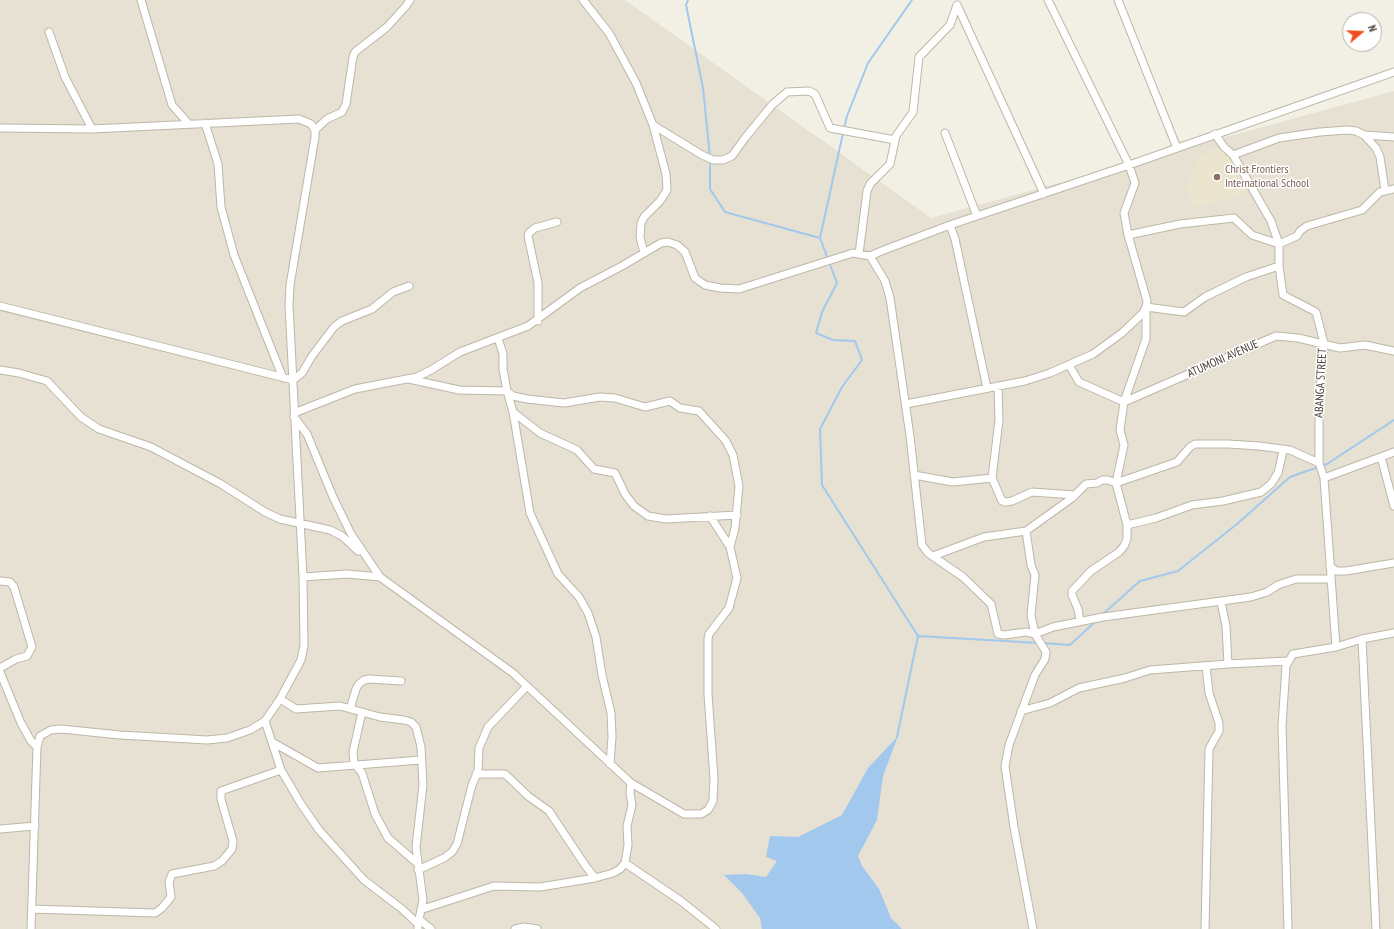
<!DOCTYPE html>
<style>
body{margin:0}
#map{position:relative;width:1394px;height:929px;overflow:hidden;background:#f2efe5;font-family:"PT Sans Narrow",sans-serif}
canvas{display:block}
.north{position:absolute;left:1342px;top:12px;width:40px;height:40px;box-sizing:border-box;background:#fff;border:1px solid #b4b2ae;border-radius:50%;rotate:71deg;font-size:11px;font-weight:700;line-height:16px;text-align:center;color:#443f35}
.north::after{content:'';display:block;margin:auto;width:14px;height:18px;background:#f34b1b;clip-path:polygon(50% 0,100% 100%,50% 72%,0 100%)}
</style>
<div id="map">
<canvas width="1394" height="929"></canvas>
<div class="north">N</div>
</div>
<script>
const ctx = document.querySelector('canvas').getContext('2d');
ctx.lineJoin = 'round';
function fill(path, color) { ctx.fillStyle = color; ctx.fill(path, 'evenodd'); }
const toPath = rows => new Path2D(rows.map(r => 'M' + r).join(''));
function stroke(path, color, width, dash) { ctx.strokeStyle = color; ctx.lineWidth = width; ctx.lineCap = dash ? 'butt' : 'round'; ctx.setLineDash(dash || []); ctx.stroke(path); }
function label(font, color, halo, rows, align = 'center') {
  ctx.font = font + ' "PT Sans Narrow",sans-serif'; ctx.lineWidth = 3; ctx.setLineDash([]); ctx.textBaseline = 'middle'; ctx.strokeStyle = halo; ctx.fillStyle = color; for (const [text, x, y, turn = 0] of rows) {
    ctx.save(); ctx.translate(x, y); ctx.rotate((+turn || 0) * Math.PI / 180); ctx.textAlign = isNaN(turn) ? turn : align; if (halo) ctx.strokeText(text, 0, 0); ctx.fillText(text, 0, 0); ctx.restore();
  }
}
fill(toPath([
 [0,0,625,0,931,218,1394,91,1394,929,0,929]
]), '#e6e1d3');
fill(toPath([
 [1214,148,1226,151,1238,170,1246,184,1244,195,1195,207,1186,188,1199,157]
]), '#ebe5cf');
fill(toPath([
 [898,736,883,776,877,820,858,856,862,866,879,889,891,918,902,929,762,929,760,918,742,893,724,875,746,874,766,877,777,861,766,857,770,836,798,837,842,815,868,768]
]), '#a2c9ed');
stroke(toPath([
 [688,0,686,5,703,88,710,157],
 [844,129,847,116,868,63,912,0],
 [710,161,710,189,725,212,820,238,837,283,822,312,816,333,833,340,855,341,862,360,842,387,820,429,822,485,918,636,897,737],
 [820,238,843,133],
 [1103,614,1140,581,1178,571,1237,524,1290,477,1327,464,1394,420],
 [918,636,1039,643],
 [1043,643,1070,645,1096,621]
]), '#a2c9ed', 2);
const minor = toPath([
 [141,0,172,105,189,124],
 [583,0,609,33,636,83,653,125,666,174,667,190,660,201,644,217,641,223,640,237,644,253],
 [1118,0,1177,148],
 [957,5,1044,194],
 [49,32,65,77,92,129],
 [205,123,218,164,221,207,234,255,283,378],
 [653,125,702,155,713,160,723,160,732,156,745,138,772,105,787,92,809,91,815,94,830,128,895,140],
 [0,128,92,129,299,119,311,124,315,130,315,137,290,285,289,305,303,577,304,645,301,660,280,699,265,721,250,730,227,738,207,740,120,735,61,729,51,730,40,736,37,747,31,929],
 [315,130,327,119,342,112,346,104,353,57,355,52,387,27,406,6,410,0],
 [945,133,977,216],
 [1215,134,1224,147,1233,155,1271,221,1279,244,1279,266,1283,295,1316,312,1324,343,1319,401,1319,463,1324,478,1336,647],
 [1364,135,1394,137],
 [1233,155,1279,138,1320,132,1347,130,1356,131,1364,135,1376,148,1380,157,1385,190],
 [950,225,955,239,987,388],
 [1128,235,1180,224,1234,218,1252,235,1279,244,1297,236,1300,231,1307,226,1362,210,1380,192,1394,189],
 [859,254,867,191,870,184,890,164,896,136,913,112,919,57,950,25,957,5],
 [0,306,293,380,302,373,312,356,334,327,342,321,372,309,393,292,409,286],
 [538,321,538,283,528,236,529,233,535,228,557,222],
 [498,338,503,354,503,369,507,391,513,412,540,433,577,450,594,469,615,473,625,494,634,506,648,516,666,519,737,515],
 [1069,365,1079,382,1124,402,1276,336,1298,338,1340,348,1365,345,1394,351],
 [0,370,19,373,47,381,81,417,99,429,151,447,221,484,265,512,280,519,330,530,342,536,358,551],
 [409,379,459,390,507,391,513,396,527,399,564,403,600,397,615,398,645,407,670,401,680,408,699,411,726,441,733,455,739,486,735,528,730,547,737,578,729,608,709,634,708,639,708,694,714,779,713,801,708,810,701,814,684,814,631,783],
 [906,404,1025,381,1050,373,1093,354,1122,333,1143,313,1146,307,1147,301,1128,235,1124,213,1135,183,1129,165,1048,0],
 [513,412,530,513,558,574,579,597,588,613,596,637,602,675,611,713,612,737,610,764],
 [294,413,355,389,417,377,431,370,460,352,528,326,580,288,622,266,661,243,668,242,677,245,685,252,695,278,705,285,720,288,739,289,853,253,870,256],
 [294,417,307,434,333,497,351,534,380,577,513,673,631,783,630,793,632,805,627,826,628,845,625,863,681,901,716,929],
 [1381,457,1394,506],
 [914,475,953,482,992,478,1002,501,1006,502,1012,501,1032,492,1075,495],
 [992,478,999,420,998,386],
 [1324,478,1394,452],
 [710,516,730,547],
 [1127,525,1156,518,1192,505,1223,501,1261,492,1271,484,1278,473,1283,451],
 [1026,531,1031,565,1035,575,1031,615,1035,634,1053,627,1103,617,1251,597,1267,592,1278,585,1296,579,1331,579],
 [933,556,984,537,1026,531,1072,498,1086,484,1097,483,1102,480,1108,480,1116,483,1171,464,1177,462,1190,447,1195,444,1228,444,1259,446,1290,450,1319,463],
 [1330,566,1336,571,1346,571,1394,563],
 [303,577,347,574,380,577],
 [0,581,10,582,14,587,32,647,27,656,16,659,0,668],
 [1221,602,1226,626,1228,664,1288,661],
 [1080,621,1078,609,1072,595,1072,591,1091,571,1119,552,1124,546,1127,539,1127,525,1116,483,1124,445,1120,430,1124,402,1146,339,1146,307,1184,312,1205,297,1246,277,1279,266],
 [1362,639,1376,929],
 [0,672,21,723,31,741,37,747],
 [280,699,296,709,340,706,380,717,404,720,411,722,416,727,421,747,423,785,416,847,423,900,418,924],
 [350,709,356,689,359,684,364,680,369,679,401,681],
 [1021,711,1050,703,1079,688,1125,678,1150,670,1228,664],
 [362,712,353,752,354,763,362,773,375,814,388,838,417,863],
 [265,721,281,770,301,804,319,830,364,880,402,909,418,924,418,929],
 [272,742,318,768,421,760],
 [476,774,505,774,528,796,549,811,585,865,595,878],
 [0,829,35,826],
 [418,870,444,858,452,852,457,844,472,785,478,771,479,748,488,727,527,686],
 [32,909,155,913,162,908,171,897,169,882,172,874,214,866,222,861,232,849,233,841,221,799,221,791,281,770],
 [423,909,494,886,540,887,595,878,613,873,620,869,625,863],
 [420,920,431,929],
 [515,929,524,927,537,929],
 [1033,929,1014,827,1005,766,1009,745,1035,675,1045,659,1046,652,1035,634,1026,632,1004,635,998,634,991,604,963,577,928,553,922,545,910,436,890,298,885,281,870,256,884,250,950,225,1129,165,1394,72],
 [1205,929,1209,749,1219,731,1219,723,1209,693,1206,666],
 [1288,929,1282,726,1286,666,1293,654,1336,647,1362,639,1394,633]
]);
stroke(minor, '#bdb7a8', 9);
stroke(minor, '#fff', 7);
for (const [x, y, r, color] of [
 [1217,177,4,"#8d6e63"]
]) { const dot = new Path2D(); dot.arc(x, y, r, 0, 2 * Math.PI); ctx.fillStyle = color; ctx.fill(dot); stroke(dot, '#fff', 1.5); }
label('12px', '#785e54', '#fff', [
 ["Christ Frontiers",1225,170],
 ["International School",1225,184]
], 'left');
label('12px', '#443f35', '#fff', [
 ["ATUMONI AVENUE",1223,359,-24],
 ["ABANGA STREET",1321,383,-87]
]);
</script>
